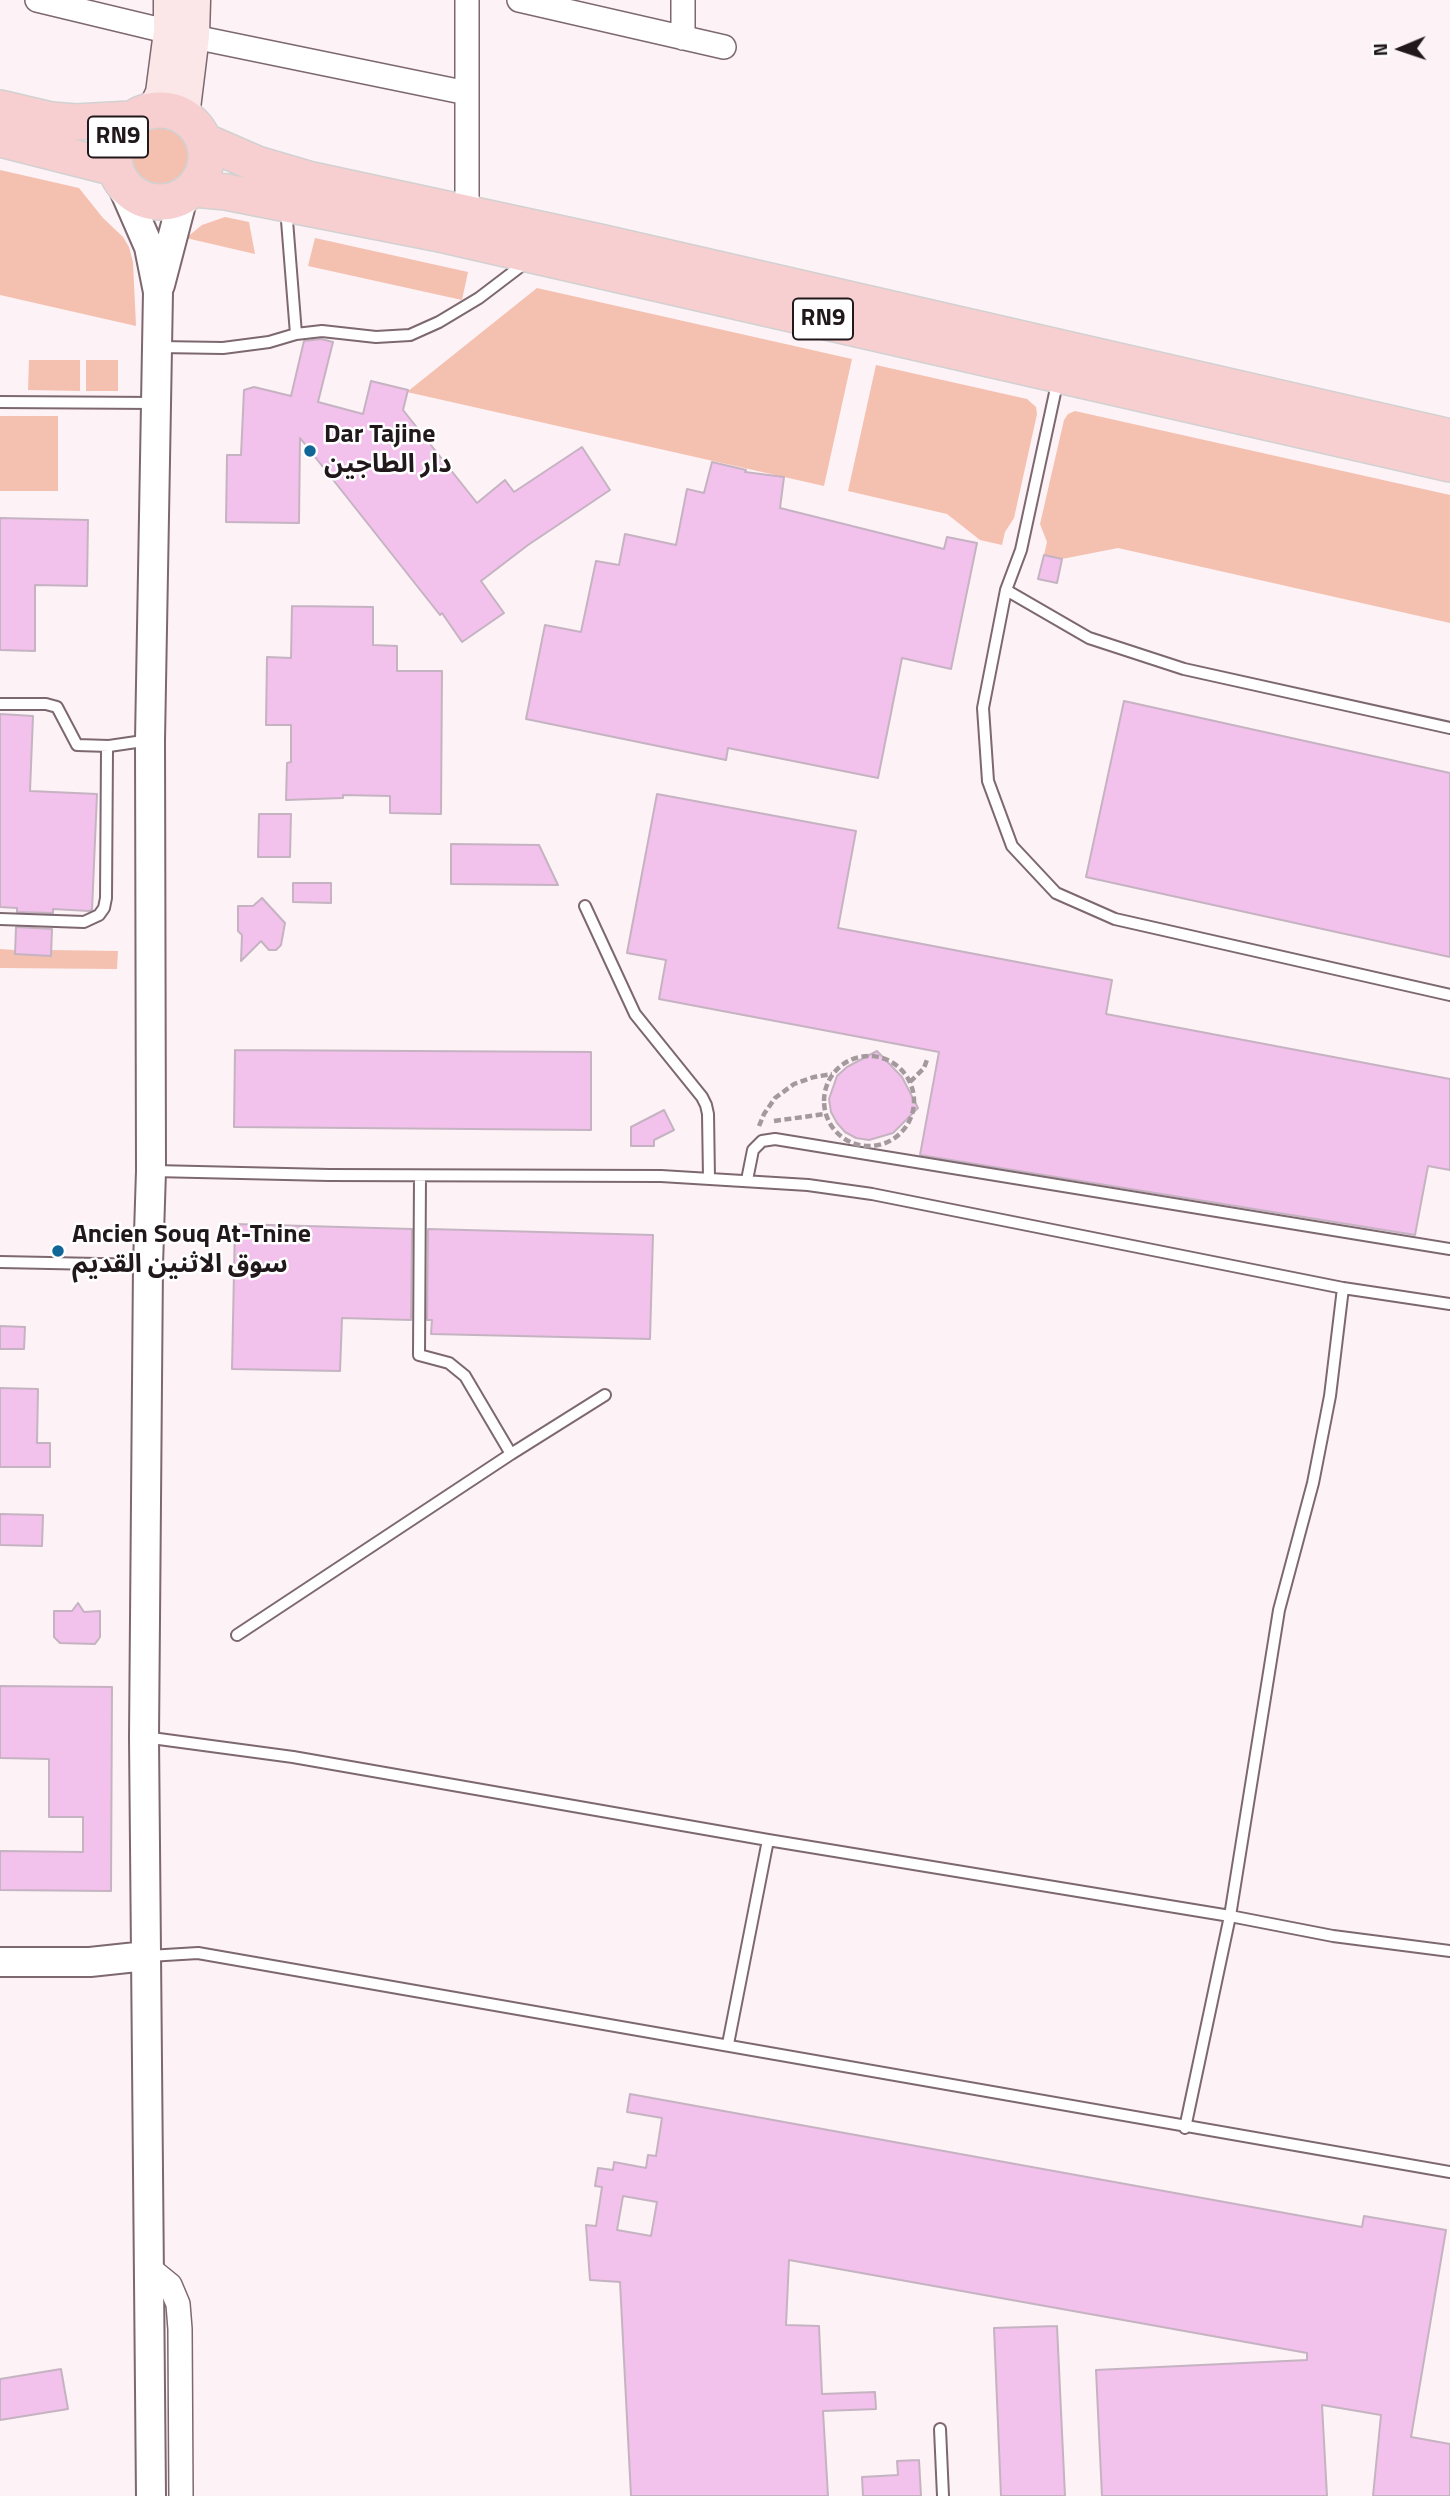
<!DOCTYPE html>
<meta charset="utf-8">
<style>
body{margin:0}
#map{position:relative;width:1450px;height:2496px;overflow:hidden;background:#fdf2f6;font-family:"Titillium Web",sans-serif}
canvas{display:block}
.north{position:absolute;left:1366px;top:14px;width:70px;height:70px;-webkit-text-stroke:5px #fff;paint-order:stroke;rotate:268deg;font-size:19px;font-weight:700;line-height:28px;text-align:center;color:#20181b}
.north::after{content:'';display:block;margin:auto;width:24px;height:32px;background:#20181b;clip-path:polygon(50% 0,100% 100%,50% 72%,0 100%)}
</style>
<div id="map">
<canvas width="1450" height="2496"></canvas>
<div class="north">N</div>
</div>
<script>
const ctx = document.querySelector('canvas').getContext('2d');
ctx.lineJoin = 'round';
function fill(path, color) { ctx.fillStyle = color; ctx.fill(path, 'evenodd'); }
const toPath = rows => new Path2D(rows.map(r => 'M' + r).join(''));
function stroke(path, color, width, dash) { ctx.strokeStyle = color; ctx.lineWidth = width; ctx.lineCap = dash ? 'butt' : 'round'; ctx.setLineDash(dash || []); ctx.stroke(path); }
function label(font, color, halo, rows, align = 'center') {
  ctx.font = font + ' "Titillium Web","Noto Sans Arabic",sans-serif'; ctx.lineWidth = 5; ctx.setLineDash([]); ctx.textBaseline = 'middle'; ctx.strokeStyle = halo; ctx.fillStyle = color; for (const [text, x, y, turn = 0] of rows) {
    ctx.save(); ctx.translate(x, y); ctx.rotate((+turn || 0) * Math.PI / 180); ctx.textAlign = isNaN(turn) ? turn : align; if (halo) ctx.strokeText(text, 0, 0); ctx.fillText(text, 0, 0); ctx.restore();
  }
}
fill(toPath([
 '128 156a32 32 0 1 1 64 0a32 32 0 1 1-64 0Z',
 [0,170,79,188,103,218,123,237,129,247,133,262,136,326,0,295],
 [225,217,249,222,255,254,186,238,202,225],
 [315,238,468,272,462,300,308,266],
 [537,288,852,359,824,486,407,392],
 [29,360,80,360,80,391,28,390],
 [86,360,118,360,118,391,86,391],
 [876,365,1027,399,1036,407,1037,414,1014,518,1005,532,1002,545,980,540,947,514,848,491],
 [1075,411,1450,495,1450,623,1118,548,1062,559,1044,555,1047,542,1040,524,1064,420,1068,414],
 [0,416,58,416,58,491,0,491],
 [0,949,15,950,16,954,50,956,51,950,118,951,117,969,0,968]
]), '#f4c1b0');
const building = toPath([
 [321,339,333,342,318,402,363,414,371,381,408,390,403,410,477,503,505,480,514,492,582,447,610,490,528,545,481,581,504,613,462,642,442,613,440,615,300,438,299,523,226,522,227,455,241,455,244,390,254,387,291,396,304,341,321,339],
 [712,462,746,470,745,472,784,477,780,508,944,549,947,537,977,543,951,669,902,658,878,778,728,748,726,760,526,719,545,625,581,632,596,561,619,565,625,534,676,545,687,489,704,493,712,462],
 [0,518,88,520,87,586,35,585,35,651,0,650,0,518],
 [1044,555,1062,559,1057,583,1038,579,1044,555],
 [292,606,373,607,373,645,397,646,397,671,442,671,441,814,390,813,390,796,343,795,343,798,286,800,287,763,291,762,291,725,266,725,267,657,291,658,292,606],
 [1124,701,1450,773,1450,957,1086,877,1124,701],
 [0,714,33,716,30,791,97,794,92,910,89,911,53,909,53,913,17,912,17,908,0,907,0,714],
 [657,794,856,831,838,928,1112,980,1106,1014,1450,1079,1450,1170,1428,1166,1415,1235,920,1155,939,1052,659,999,666,960,627,953,657,794],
 [259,814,291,814,290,857,258,857,259,814],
 [451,844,539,845,558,885,451,884,451,844],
 [293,883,331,883,331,903,293,902,293,883],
 [262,898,285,923,281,945,276,950,269,950,261,941,241,961,242,935,238,931,238,906,253,906,262,898],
 [16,927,52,929,51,956,15,954,16,927],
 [235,1050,591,1052,591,1130,234,1127,235,1050],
 [877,1051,902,1077,918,1108,893,1133,869,1140,856,1138,845,1132,837,1123,831,1112,829,1099,837,1076,847,1067,877,1051],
 [664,1110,674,1130,654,1140,654,1146,631,1146,631,1127,664,1110],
 [235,1224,412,1229,411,1320,342,1318,340,1371,232,1369,235,1224],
 [428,1229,653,1235,650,1339,431,1334,432,1320,427,1320,428,1229],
 [0,1326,25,1327,24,1349,0,1349,0,1326],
 [0,1388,38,1389,37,1443,50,1443,50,1467,0,1467,0,1388],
 [0,1514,43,1515,42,1546,0,1545,0,1514],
 [78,1603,84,1612,100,1611,100,1637,95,1644,60,1643,54,1637,54,1611,72,1611,78,1603],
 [0,1686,112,1687,111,1891,0,1890,0,1851,83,1852,83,1817,49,1817,49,1759,0,1758,0,1686],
 [630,2094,1362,2227,1364,2216,1446,2230,1411,2437,1450,2444,1450,2496,1373,2496,1381,2415,1322,2405,1327,2496,1102,2496,1096,2370,1307,2360,1307,2353,789,2260,786,2325,819,2326,822,2394,875,2392,876,2409,823,2411,828,2496,631,2496,620,2282,590,2280,586,2225,596,2226,602,2187,595,2186,598,2168,613,2170,614,2162,646,2168,648,2155,656,2156,662,2118,627,2112,630,2094],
 [623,2196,657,2202,651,2236,617,2230,623,2196],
 [1057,2326,1065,2496,1001,2496,994,2328,1057,2326],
 [61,2369,68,2409,0,2420,0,2379,61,2369],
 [919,2460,921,2496,863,2496,862,2477,898,2475,897,2461,919,2460]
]);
fill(building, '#f3c2ec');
stroke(building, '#c5b3c2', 2);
const service = toPath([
 [286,208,296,334],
 [159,347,223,348,269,342,296,334,322,331,376,337,410,335,439,322,479,298,525,263],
 [1058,379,1021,550,1006,590,983,708,988,781,1012,846,1056,893,1115,919,1450,995],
 [0,402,155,403],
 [1006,590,1089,638,1184,669,1450,728],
 [0,704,46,704,57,707,77,745,109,746,150,740],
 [585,906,635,1014,702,1097,706,1105,708,1114,709,1178],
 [0,919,84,922,99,915,104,908,106,898,107,750,109,746],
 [154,1171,329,1175,661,1176,808,1185,872,1194,1343,1288,1450,1304],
 [420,1176,419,1355,449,1363,465,1376,511,1454],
 [747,1180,753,1150,762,1141,775,1139,1450,1249],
 [0,1262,148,1265],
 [237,1635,511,1454,605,1395],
 [144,1737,293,1757,768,1840,1230,1916,1333,1936,1450,1951],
 [149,1956,198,1953,1450,2172],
 [728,2044,768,1840],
 [1185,2128,1230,1916,1279,1610,1313,1483,1330,1396,1343,1288],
 [940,2429,943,2496]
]);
const minor = toPath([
 [37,0,170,32,467,93],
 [467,0,467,213],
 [519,0,724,47],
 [683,38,683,0],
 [149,2268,170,2285,178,2304,180,2329,181,2496]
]);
const tertiary = toPath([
 [118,176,149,247,158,292,150,740,151,1171,148,1265,144,1737,151,2496],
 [160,285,183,197],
 [0,1962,90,1962,146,1956]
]);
const secondary = toPath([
 [154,110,162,93,170,32,170,0],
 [185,116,184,108,193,35,194,0]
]);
const primary = toPath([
 [0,108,51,120,76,122,131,119],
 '114 156a46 46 0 1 1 92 0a46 46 0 1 1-92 0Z',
 [0,139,115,168],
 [204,141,257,164,308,179,600,242,1450,437],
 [194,189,226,192,435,233,1450,464]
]);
stroke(service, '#7d6870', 14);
stroke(minor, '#7d6870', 26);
stroke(tertiary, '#7d6870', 32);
stroke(secondary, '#7d6870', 35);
stroke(primary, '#d2d1d1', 38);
stroke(toPath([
 '824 1101a45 45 0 1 1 90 0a45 45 0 1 1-90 0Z',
 [910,1082,924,1068,928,1057],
 [774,1121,825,1114],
 [759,1126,764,1114,775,1098,794,1084,814,1077,832,1074]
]), '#a49a9e', 4.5, [7, 3.5]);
stroke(service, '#fff', 10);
stroke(minor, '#fff', 23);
stroke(tertiary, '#fff', 28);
stroke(secondary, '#fbe7e8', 32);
stroke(primary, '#f8cfd0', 35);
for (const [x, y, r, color] of [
 [310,451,7,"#106797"],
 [58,1251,7,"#106797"]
]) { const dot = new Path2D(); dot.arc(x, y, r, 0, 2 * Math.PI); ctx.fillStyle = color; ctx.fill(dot); stroke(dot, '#fff', 2.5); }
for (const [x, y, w] of [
 [118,137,60],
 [823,319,60]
]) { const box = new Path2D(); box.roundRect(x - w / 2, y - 20.5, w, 41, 5); ctx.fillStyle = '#fff'; ctx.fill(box); stroke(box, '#20181b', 2); }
label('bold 24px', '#20181b', null, [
 ["RN9",118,137],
 ["RN9",823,319]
]);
label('bold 26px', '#20181b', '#fff', [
 ["Dar Tajine",324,436],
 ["دار الطاجين",324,466],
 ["Ancien Souq At-Tnine",72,1236],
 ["سوق الاثنين القديم",72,1266]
], 'left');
</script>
